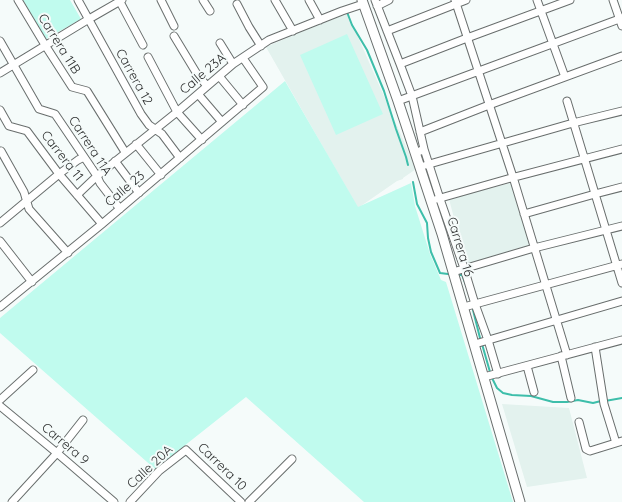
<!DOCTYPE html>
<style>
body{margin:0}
canvas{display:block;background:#f5fbfa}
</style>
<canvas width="622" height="502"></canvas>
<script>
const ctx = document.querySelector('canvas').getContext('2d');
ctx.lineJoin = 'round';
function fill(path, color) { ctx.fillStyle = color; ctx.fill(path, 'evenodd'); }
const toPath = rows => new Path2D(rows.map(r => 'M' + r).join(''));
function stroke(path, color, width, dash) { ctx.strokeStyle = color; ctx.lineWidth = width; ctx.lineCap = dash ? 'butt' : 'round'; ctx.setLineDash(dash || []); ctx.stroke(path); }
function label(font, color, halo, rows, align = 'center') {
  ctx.font = font + ' Quicksand,sans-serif'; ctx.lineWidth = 4; ctx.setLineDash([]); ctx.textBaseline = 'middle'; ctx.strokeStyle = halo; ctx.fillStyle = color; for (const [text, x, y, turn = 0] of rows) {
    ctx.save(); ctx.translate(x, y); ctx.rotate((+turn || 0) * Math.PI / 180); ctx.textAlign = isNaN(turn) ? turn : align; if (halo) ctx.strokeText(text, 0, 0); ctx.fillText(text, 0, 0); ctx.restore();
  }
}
fill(toPath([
 [347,12,416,169,403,178,403,179,397,181,358,208,266,47],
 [511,183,530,246,466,264,449,199],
 [502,404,569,408,587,478,527,487]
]), '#e3f2ee');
fill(toPath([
 [23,0,70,0,81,19,46,39],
 [347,34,383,114,336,135,300,55],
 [285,81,358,207,411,183,415,206,430,254,441,280,446,282,513,502,364,502,246,397,155,469,0,333,0,318]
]), '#c0fbee');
stroke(toPath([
 [347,12,352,25,367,50,384,91,396,129,406,157,408,165],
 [413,182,417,204,427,223,428,238,431,252,440,273,448,274],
 [460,275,462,275,466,285],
 [473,310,480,338],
 [482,344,490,372],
 [492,378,497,388,503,393,512,395,531,396,553,402,567,402,578,400,593,403,601,401],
 [605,401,622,398]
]), '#3dbeaa', 2);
const street = toPath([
 [18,0,45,45,72,87,87,91,125,152],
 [78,0,141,114,149,125,162,134,180,158],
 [119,0,143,45],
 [161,0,174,26],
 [203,0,210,11],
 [275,0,293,31],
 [309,0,320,20],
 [375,0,400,64,412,96,424,149,420,151],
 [455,0,513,177,567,355],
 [537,0,565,77],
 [613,0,622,26],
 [237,4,249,27,261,46],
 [377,6,389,0],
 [387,31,466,0],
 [174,36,197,74,207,86],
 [0,41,39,109,55,114,97,176,100,183,120,209],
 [220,43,233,64],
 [148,57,177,112,202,140],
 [400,64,467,38,570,0],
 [0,73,89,19,122,0],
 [219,76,243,105],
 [198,94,222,122],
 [398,101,622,18],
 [567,101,622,283],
 [0,110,9,126,27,131,59,174,102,224],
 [420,132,489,105,622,56],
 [136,144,161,175],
 [424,149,441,202,464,268,475,304,488,340,498,374],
 [1,151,24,192,29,209,68,253],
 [115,161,139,193],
 [426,165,573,123,622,111],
 [77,195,97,176,177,112,233,64,269,40,342,11,363,4],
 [437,199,511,178,622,149],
 [524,214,595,194,622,187],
 [0,223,59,174,78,160,84,157],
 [0,241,32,282],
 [453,272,534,248,622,226],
 [0,307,102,224,263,87,243,58],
 [464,307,622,264],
 [475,344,622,301],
 [595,347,604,404,616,443],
 [561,356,571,398],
 [527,366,534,392],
 [484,377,622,340],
 [0,400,33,370],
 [0,406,57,453,114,502],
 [579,422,586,449,590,451,622,441],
 [12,502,57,453,83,420],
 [130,502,159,471,186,450,241,502],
 [249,502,292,459]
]);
const secondary = toPath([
 [362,0,398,101,442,234,520,502]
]);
stroke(street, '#696e6d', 9);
stroke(secondary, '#696e6d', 11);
stroke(street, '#fff', 7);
stroke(secondary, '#fff', 9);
label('13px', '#2b2d2d', '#f5fbfa', [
 ["Carrera 11B",59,44,58],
 ["Calle 23A",203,74,-40],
 ["Carrera 12",134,77,61],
 ["Carrera 11A",90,146,57],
 ["Carrera 11",62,156,52],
 ["Calle 23",125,189,-40],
 ["Carrera 16",460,247,73],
 ["Carrera 9",65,444,40],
 ["Calle 20A",150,467,-43],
 ["Carrera 10",222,467,44]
]);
</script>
